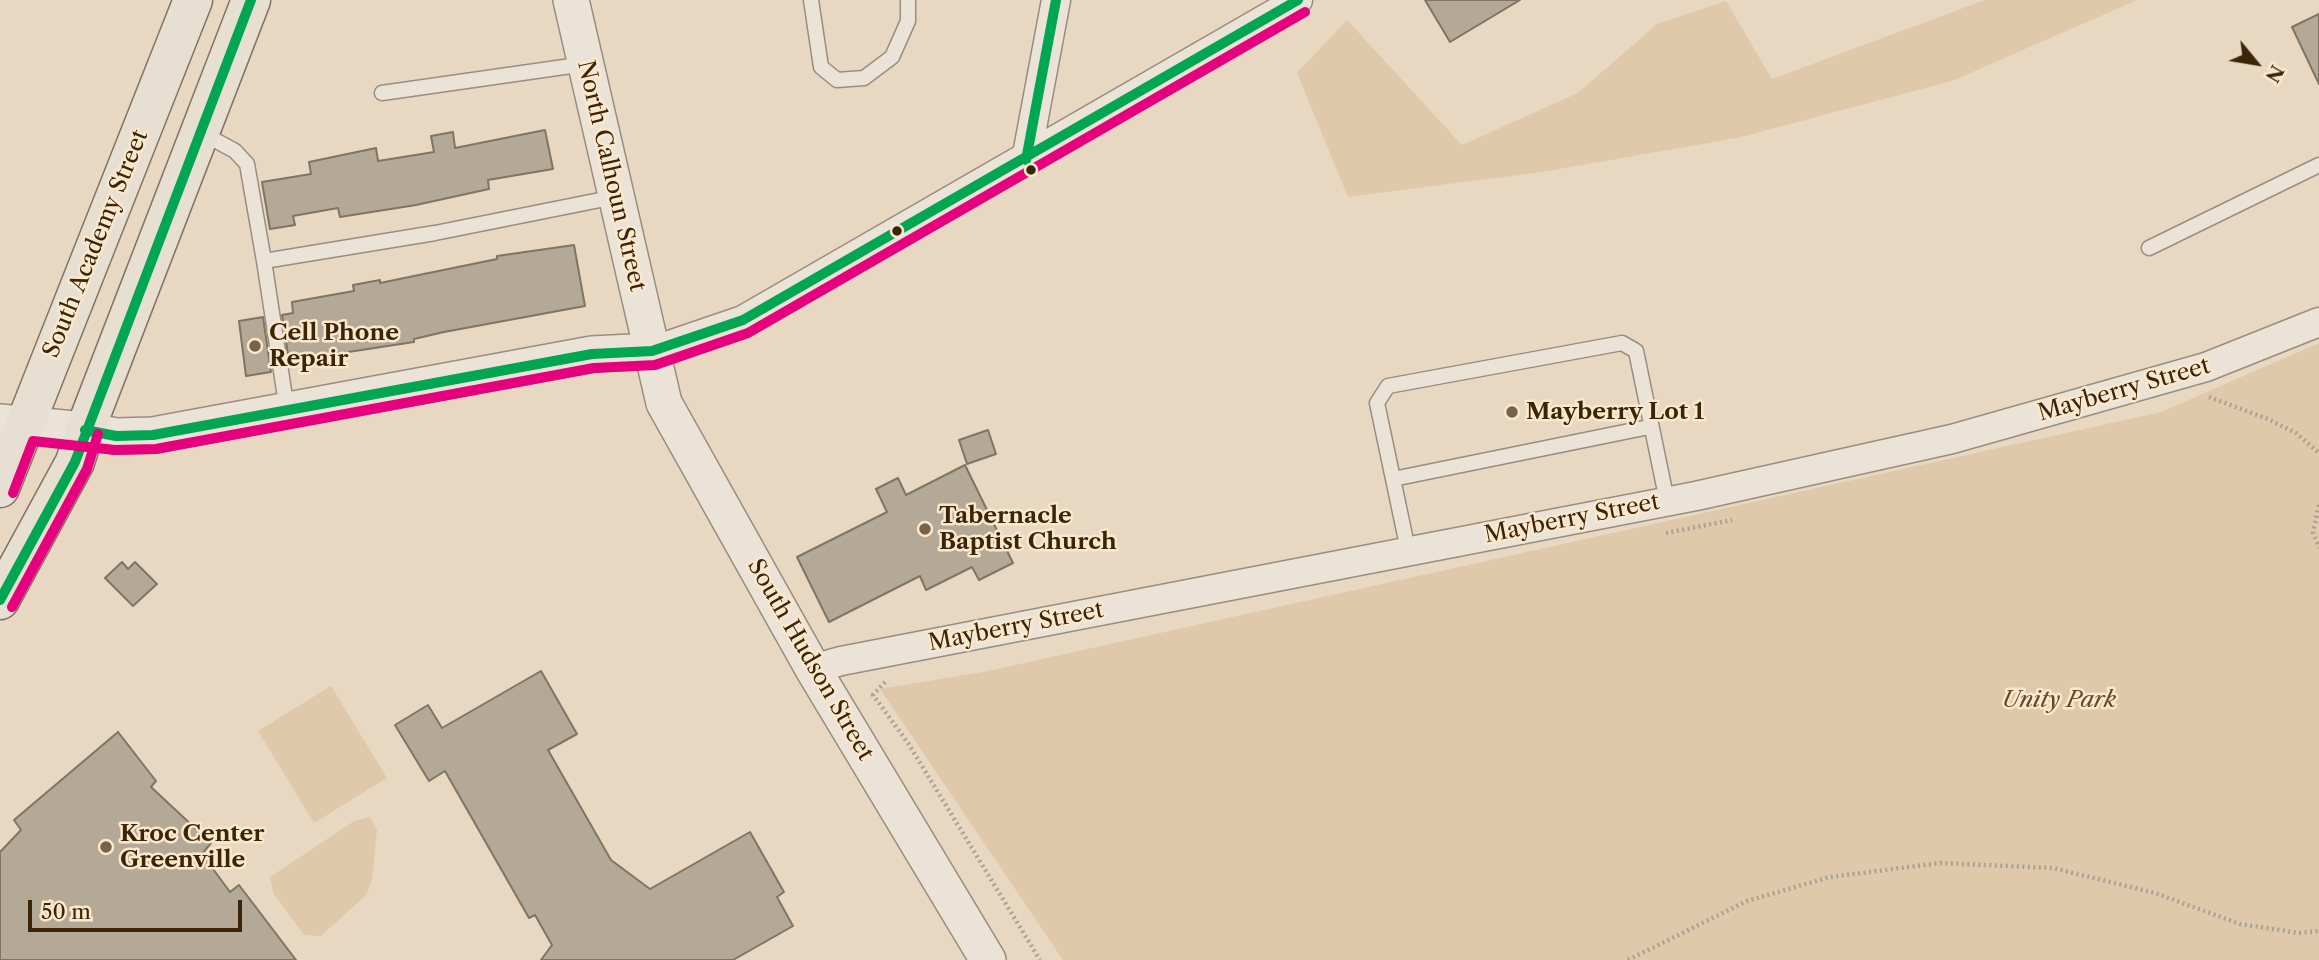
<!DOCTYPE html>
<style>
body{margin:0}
#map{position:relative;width:2319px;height:960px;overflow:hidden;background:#e8d8c2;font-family:"Libre Caslon Text",serif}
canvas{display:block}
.north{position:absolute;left:2221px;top:28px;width:70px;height:70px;-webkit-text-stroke:5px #fae8ce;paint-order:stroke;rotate:120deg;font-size:19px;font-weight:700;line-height:28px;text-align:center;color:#3c2406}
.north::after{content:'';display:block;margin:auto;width:24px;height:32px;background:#3c2406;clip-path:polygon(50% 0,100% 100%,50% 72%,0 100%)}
.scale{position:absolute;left:28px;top:900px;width:214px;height:32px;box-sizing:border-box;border:4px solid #3c2406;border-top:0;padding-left:9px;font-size:21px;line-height:24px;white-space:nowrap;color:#3c2406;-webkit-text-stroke:5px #fae8ce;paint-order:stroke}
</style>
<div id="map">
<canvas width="2319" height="960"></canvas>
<div class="north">N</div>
<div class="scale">50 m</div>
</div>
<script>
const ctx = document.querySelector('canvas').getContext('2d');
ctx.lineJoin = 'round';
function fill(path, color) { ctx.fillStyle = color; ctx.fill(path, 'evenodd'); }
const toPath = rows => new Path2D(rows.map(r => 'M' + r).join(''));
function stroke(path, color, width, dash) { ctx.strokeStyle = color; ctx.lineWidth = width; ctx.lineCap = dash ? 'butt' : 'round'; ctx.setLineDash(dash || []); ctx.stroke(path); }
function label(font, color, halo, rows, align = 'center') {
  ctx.font = font + ' "Libre Caslon Text",serif'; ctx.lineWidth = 5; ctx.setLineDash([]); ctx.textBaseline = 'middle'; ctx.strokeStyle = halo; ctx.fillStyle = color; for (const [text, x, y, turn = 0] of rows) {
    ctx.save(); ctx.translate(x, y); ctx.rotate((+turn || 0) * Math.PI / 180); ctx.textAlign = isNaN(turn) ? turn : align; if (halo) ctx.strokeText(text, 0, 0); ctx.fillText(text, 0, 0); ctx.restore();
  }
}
fill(toPath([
 [1985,0,2137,0,1952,81,1737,138,1542,172,1348,197,1297,73,1347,20,1462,145,1578,93,1657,24,1726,1,1772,79],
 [2319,343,2319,960,1063,960,880,689,988,671,2161,412],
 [331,686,387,778,314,823,258,731],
 [370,817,377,829,372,880,366,895,321,936,304,935,273,893,270,877,354,821]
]), '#dfc9aa');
const building = toPath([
 [1425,0,1520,0,1450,42,1425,0],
 [2319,14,2319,84,2292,27,2319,14],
 [545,130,553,169,488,180,489,189,416,205,340,217,338,208,293,216,295,225,270,229,262,182,311,174,309,162,376,148,378,161,434,152,431,136,453,132,455,148,545,130],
 [574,245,585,306,444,332,414,339,414,342,289,361,282,315,293,313,292,302,354,291,353,285,380,280,380,283,497,259,497,256,574,245],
 [263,317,271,372,246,376,239,321,263,317],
 [988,430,996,454,967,464,959,440,988,430],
 [965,465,1013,563,979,580,972,567,926,590,920,576,829,622,797,557,887,512,876,489,898,478,906,495,965,465],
 [122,562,128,569,135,562,157,584,133,606,105,578,122,562],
 [541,671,577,734,548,750,611,860,650,889,750,832,784,892,777,897,793,926,733,960,541,960,552,945,535,915,529,918,445,771,429,781,395,725,428,705,442,728,541,671],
 [118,732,156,781,151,787,211,843,202,854,230,892,239,885,296,960,0,960,0,852,21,830,14,820,118,732]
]);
fill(building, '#b4a897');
stroke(building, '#807464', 2);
const service = toPath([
 [811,0,821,67,837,80,864,78,892,57,908,21,908,0],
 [382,93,585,64],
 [200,132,235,151,247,164,264,261],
 [2149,248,2319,165],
 [287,410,264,261,435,233,615,197],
 [1393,479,1649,427],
 [1408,550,1377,403,1388,386,1622,343,1636,351,1667,501]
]);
const minor = toPath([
 [1026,160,1056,0],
 [652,351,743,320,1298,0],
 [813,669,841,661,1696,496,1952,439,2206,367,2319,322]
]);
const tertiary = toPath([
 [571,0,664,403,813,669,988,960],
 [0,422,85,430,116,436,153,435,592,354,652,351]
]);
const trunk = toPath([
 [0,488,193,0],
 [0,600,75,462,85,430,251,0]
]);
stroke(service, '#998d7d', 17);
stroke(minor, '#998d7d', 31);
stroke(tertiary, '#998d7d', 38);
stroke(trunk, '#807464', 41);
stroke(toPath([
 [2209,397,2268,419,2296,433,2319,453],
 [2319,505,2313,532,2319,548],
 [1666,533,1732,520],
 [885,682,873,695,908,743,1040,960],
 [1628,960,1747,901,1830,877,1940,863,2053,868,2155,893,2240,924,2299,933,2319,931]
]), '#a9a196', 4.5, [2, 3.5]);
stroke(service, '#ebe3d8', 14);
stroke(minor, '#ebe3d8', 28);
stroke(tertiary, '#ebe3d8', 35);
stroke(trunk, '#e7dfd2', 38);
stroke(toPath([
 [1026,160,1056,0],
 [85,430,116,436,153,435,592,354,652,351,743,320,1298,0],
 [0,600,75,462,251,0]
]), '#00a651', 10);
stroke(toPath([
 [13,493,33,441,115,450,156,449,594,368,655,365,748,333,1305,12],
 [12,607,87,469,98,434]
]), '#e5007d', 10);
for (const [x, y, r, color] of [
 [1031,170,6,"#3c2406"],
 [897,231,6,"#3c2406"],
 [255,346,7,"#786348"],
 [1512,412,7,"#786348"],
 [925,529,7,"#786348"],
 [106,847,7,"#786348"]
]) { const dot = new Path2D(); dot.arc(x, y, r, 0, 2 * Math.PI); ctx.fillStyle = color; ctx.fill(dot); stroke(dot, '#fae8ce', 2.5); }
label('23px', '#3c2406', '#fae8ce', [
 ["North Calhoun Street",611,176,77],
 ["South Academy Street",96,244,-68],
 ["Mayberry Street",2124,390,-16],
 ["Mayberry Street",1572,519,-11],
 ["Mayberry Street",1016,627,-11],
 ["South Hudson Street",810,660,60]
]);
label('bold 23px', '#3c2406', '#fae8ce', [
 ["Cell Phone",269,333],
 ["Repair",269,359],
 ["Mayberry Lot 1",1526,412],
 ["Tabernacle",939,516],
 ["Baptist Church",939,542],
 ["Kroc Center",120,834],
 ["Greenville",120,860]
], 'left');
label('italic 23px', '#634a2a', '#fae8ce', [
 ["Unity Park",2059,700]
]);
</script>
